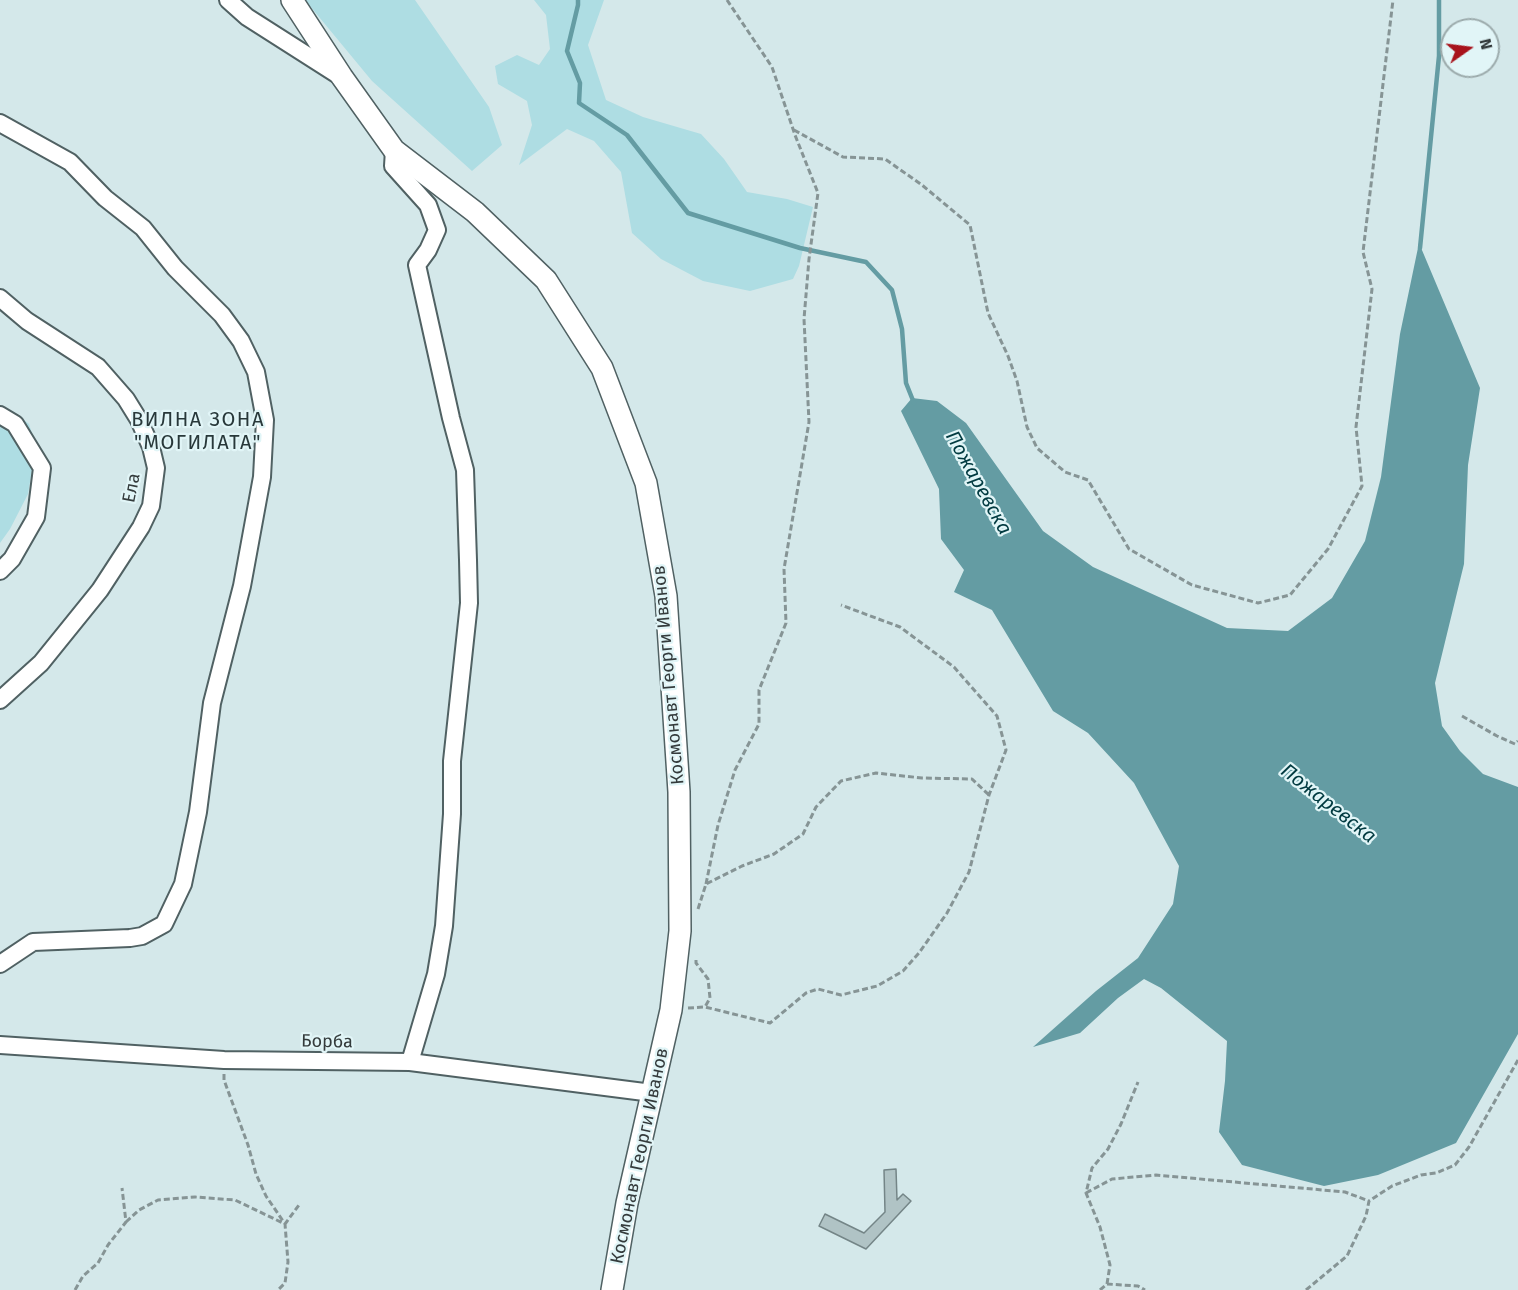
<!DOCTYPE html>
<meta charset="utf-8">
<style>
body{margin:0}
#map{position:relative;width:1518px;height:1290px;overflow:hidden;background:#d4e8ea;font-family:"Fira Sans",sans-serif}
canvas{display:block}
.north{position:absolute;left:1440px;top:18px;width:60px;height:60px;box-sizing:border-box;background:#e1f5f7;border:2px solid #9cabac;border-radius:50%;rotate:76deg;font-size:16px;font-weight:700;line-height:24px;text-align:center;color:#343b3c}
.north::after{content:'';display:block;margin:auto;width:21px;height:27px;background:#a8131c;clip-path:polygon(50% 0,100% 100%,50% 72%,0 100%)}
</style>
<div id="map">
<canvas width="1518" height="1290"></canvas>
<div class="north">N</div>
</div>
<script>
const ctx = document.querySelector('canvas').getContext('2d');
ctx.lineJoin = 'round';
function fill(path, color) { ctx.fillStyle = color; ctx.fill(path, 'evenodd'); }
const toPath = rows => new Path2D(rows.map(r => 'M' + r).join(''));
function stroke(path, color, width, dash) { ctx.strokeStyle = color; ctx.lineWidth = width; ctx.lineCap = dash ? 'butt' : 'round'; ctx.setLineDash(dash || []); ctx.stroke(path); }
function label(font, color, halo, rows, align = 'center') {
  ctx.font = font + ' "Fira Sans",sans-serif'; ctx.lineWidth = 4.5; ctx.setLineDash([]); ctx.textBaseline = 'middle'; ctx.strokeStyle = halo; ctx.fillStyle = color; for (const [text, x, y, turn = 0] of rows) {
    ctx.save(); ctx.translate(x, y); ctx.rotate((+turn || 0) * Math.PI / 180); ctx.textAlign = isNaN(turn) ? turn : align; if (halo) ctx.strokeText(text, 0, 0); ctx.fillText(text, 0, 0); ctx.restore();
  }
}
fill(toPath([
 [305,0,415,0,489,107,502,145,472,171,372,81],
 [534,0,604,0,588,45,606,100,643,117,701,134,724,159,747,192,787,199,813,207,799,266,793,279,750,291,703,281,661,259,632,233,621,172,594,141,567,129,519,165,532,125,527,101,498,84,495,66,517,55,539,65,550,49,546,15],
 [0,408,14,412,29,424,36,446,28,494,10,529,0,543]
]), '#aedde3');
fill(toPath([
 [1419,243,1480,388,1468,465,1464,564,1435,683,1442,726,1460,751,1483,774,1518,787,1518,1034,1456,1143,1378,1175,1324,1186,1242,1165,1219,1132,1225,1081,1227,1041,1161,988,1144,979,1118,998,1080,1033,1033,1047,1096,991,1138,958,1173,904,1179,866,1134,783,1088,733,1053,711,992,610,954,592,964,570,941,539,939,489,901,411,912,398,937,401,966,423,1043,531,1093,567,1227,628,1288,631,1332,598,1365,541,1381,477,1400,334]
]), '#649ca3');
stroke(toPath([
 [578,0,578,5,567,51,580,83,579,103,627,135,688,213,800,248,866,262,892,290,902,329,906,383,914,403],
 [1420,248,1439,56,1439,0]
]), '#649ca3', 4.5);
const building = toPath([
 [896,1169,897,1200,903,1194,911,1201,866,1249,819,1226,825,1214,864,1233,885,1212,884,1170,896,1169]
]);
fill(building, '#b0c3c5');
stroke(building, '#748587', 1.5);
const minor = toPath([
 [228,0,247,17,338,75],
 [0,123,70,162,105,198,143,228,175,268,222,315,241,341,256,372,265,420,262,477,242,586,212,703,198,812,183,884,164,924,142,936,130,938,33,942,0,964],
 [394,150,393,166,428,205,437,230,428,250,417,265,451,418,465,470,468,560,469,603,452,761,452,814,444,926,436,974,410,1062],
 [0,298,27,321,98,367,126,399,139,420,151,447,156,468,151,506,141,527,100,590,41,663,0,700],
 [0,415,15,424,42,468,36,517,12,559,0,571],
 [0,1045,224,1060,410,1062,652,1093]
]);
const tertiary = toPath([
 [292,0,342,77,394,150,475,212,546,280,602,368,646,483,666,596,679,792,680,931,671,1010,627,1203,612,1290]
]);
stroke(minor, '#506163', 20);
stroke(tertiary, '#506163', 24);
stroke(toPath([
 [794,130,843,157,885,159,922,185,970,225,988,313,1008,356,1017,381,1027,427,1037,448,1065,472,1088,480,1129,549,1192,585,1258,603,1290,595,1328,549,1362,486,1356,427,1372,289,1363,252,1393,0],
 [1462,716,1497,736,1515,744,1518,741],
 [706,884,718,825,735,770,759,724,759,690,786,623,784,569,809,422,804,319,809,259,818,193,795,135,772,67,727,0],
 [698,909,706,884,742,866,774,854,803,834,816,807,841,781,876,773,922,778,972,779,989,795],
 [696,960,696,963,708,979,710,998,705,1007],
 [688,1008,705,1007,770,1023,806,993,818,989,841,995,877,986,903,971,919,953,947,913,969,872,989,795,1006,750,997,716,954,667,900,627,841,605],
 [224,1074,224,1080,248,1145,256,1174,266,1196,285,1224,288,1262,285,1283,278,1290],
 [1086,1193,1112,1179,1156,1175,1345,1192,1369,1201],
 [126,1222,139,1210,158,1200,195,1197,235,1200,285,1224,299,1205],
 [1107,1284,1110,1265,1100,1227,1086,1193,1092,1168,1108,1149,1121,1124,1138,1082],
 [75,1290,83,1276,98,1263,108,1245,126,1222,122,1188],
 [1100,1290,1107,1284,1138,1286,1145,1290],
 [1306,1290,1347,1256,1366,1216,1369,1201,1392,1186,1421,1175,1436,1173,1455,1165,1469,1147,1518,1060]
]), '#869495', 3, [6, 3]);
stroke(minor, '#fff', 16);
stroke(tertiary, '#fff', 21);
label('18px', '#343b3c', '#e1f5f7', [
 ["Ела",132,488,-79],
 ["Космонавт Георги Иванов",669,675,-95],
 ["Борба",327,1042,1],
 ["Космонавт Георги Иванов",640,1156,-78]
]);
ctx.letterSpacing = '1.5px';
label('20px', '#28383a', '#e1f5f7', [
 ["ВИЛНА ЗОНА",198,420],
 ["\"МОГИЛАТА\"",198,443]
]);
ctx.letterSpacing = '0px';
label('italic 20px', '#013a40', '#e1f5f7', [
 ["Пожаревска",978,483,61],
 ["Пожаревска",1328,804,38]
]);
</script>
